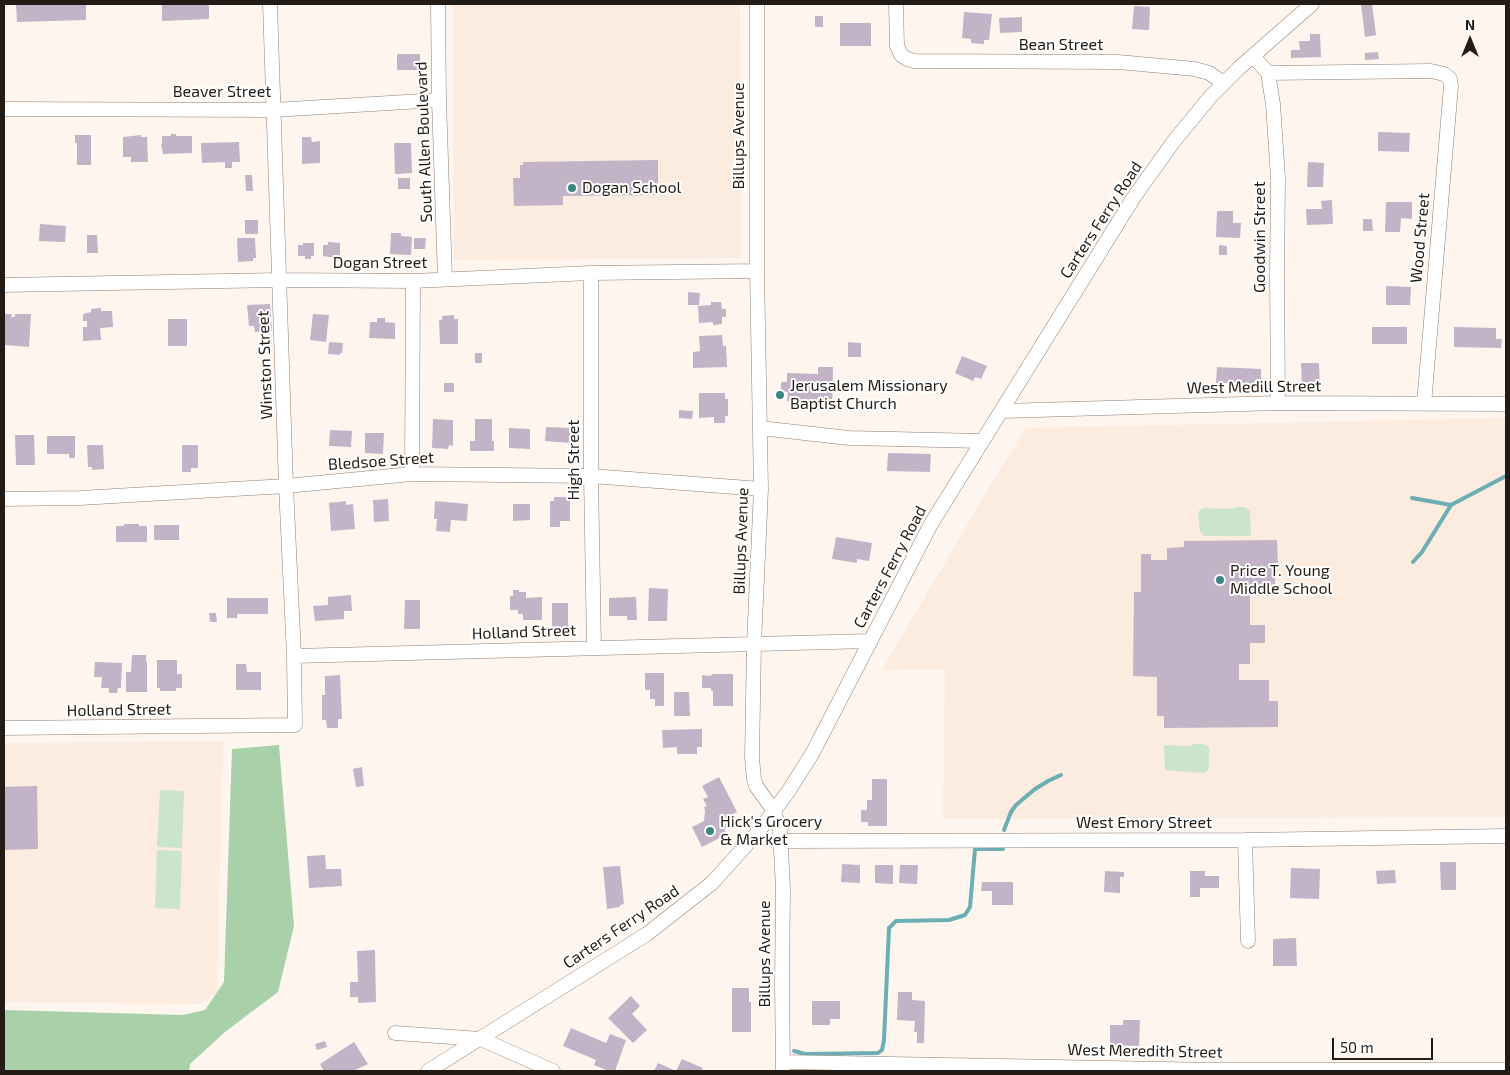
<!DOCTYPE html>
<style>
body{margin:0}
#map{position:relative;width:1510px;height:1075px;overflow:hidden;background:#fef5ef;font-family:"Exo 2",sans-serif}
canvas{display:block}
.frame{position:absolute;inset:0;border:5px solid #231c16;pointer-events:none}
.north{position:absolute;left:1445px;top:15px;width:50px;height:50px;-webkit-text-stroke:4px #fff;paint-order:stroke;rotate:0deg;font-size:14px;font-weight:700;line-height:20px;text-align:center;color:#231c16}
.north::after{content:'';display:block;margin:auto;width:18px;height:22px;background:#231c16;clip-path:polygon(50% 0,100% 100%,50% 72%,0 100%)}
.scale{position:absolute;left:1332px;top:1038px;width:101px;height:22px;box-sizing:border-box;border:2px solid #231c16;border-top:0;padding-left:6px;font-size:15px;line-height:18px;white-space:nowrap;color:#231c16;-webkit-text-stroke:4px #fff;paint-order:stroke}
</style>
<div id="map">
<canvas width="1510" height="1075"></canvas>
<div class="frame"></div>
<div class="north">N</div>
<div class="scale">50 m</div>
</div>
<script>
const ctx = document.querySelector('canvas').getContext('2d');
ctx.lineJoin = 'round';
function fill(path, color) { ctx.fillStyle = color; ctx.fill(path, 'evenodd'); }
const toPath = rows => new Path2D(rows.map(r => 'M' + r).join(''));
function stroke(path, color, width, dash) { ctx.strokeStyle = color; ctx.lineWidth = width; ctx.lineCap = dash ? 'butt' : 'round'; ctx.setLineDash(dash || []); ctx.stroke(path); }
function label(font, color, halo, rows, align = 'center') {
  ctx.font = font + ' "Exo 2",sans-serif'; ctx.lineWidth = 4; ctx.setLineDash([]); ctx.textBaseline = 'middle'; ctx.strokeStyle = halo; ctx.fillStyle = color; for (const [text, x, y, turn = 0] of rows) {
    ctx.save(); ctx.translate(x, y); ctx.rotate((+turn || 0) * Math.PI / 180); ctx.textAlign = isNaN(turn) ? turn : align; if (halo) ctx.strokeText(text, 0, 0); ctx.fillText(text, 0, 0); ctx.restore();
  }
}
fill(toPath([
 [453,4,740,4,741,258,454,260],
 [1506,418,1506,817,943,819,945,669,882,670,987,491,1026,428],
 [223,741,217,992,200,1004,4,1002,4,743]
]), '#fcebdf');
fill(toPath([
 [1236,507,1245,507,1250,510,1251,536,1204,536,1200,531,1198,512,1203,508,1232,509],
 [1194,744,1203,744,1209,747,1209,769,1204,773,1165,770,1164,746,1166,745,1191,746],
 [160,790,184,791,182,848,157,847],
 [157,850,182,851,180,909,155,908]
]), '#cbe5cc');
fill(toPath([
 [279,745,294,926,278,992,225,1032,190,1064,189,1071,4,1071,4,1010,183,1015,205,1010,224,982,232,749]
]), '#a8d1aa');
stroke(toPath([
 [1412,498,1451,505],
 [1413,562,1422,552,1451,505,1506,476],
 [1004,830,1011,812,1016,805,1035,789,1048,781,1061,775],
 [794,1051,805,1054,878,1053,882,1050,884,1040,889,928,896,921,949,920,965,915,970,907,975,849,1003,849,1003,847]
]), '#6baeb3', 4);
fill(toPath([
 [16,4,86,4,86,20,17,22],
 [162,4,209,4,209,19,162,21],
 [1361,4,1372,4,1376,35,1365,37],
 [1134,6,1150,7,1149,30,1132,29],
 [964,12,992,14,989,40,984,40,984,44,971,43,971,39,962,38],
 [815,16,823,16,823,27,815,27],
 [1022,17,1022,32,1000,33,999,18],
 [840,23,871,23,871,46,840,46],
 [1310,34,1320,34,1321,57,1291,58,1291,50,1300,50,1299,41,1310,41],
 [1378,52,1379,59,1365,60,1365,53],
 [397,54,420,54,420,70,397,70],
 [1378,132,1410,133,1409,152,1378,151],
 [171,134,176,134,176,136,192,136,192,153,163,154,161,144,162,144,162,136,171,136],
 [75,135,91,135,91,165,77,165,77,143,75,143],
 [141,135,141,137,147,137,148,162,131,162,131,157,123,157,123,137],
 [302,137,311,137,312,142,320,141,320,163,302,164],
 [239,142,240,162,232,162,232,168,225,168,225,162,202,163,201,143],
 [394,143,411,143,412,173,395,174],
 [658,160,658,195,563,196,563,205,514,206,513,178,520,178,520,165,523,165,523,162],
 [1308,162,1324,163,1323,187,1307,187],
 [245,175,252,175,253,191,246,191],
 [398,178,410,178,410,189,398,189],
 [1332,200,1333,224,1307,225,1306,209,1322,209,1321,201],
 [1386,202,1412,202,1412,219,1401,218,1400,232,1385,232],
 [1217,211,1233,211,1233,223,1241,223,1240,238,1216,237],
 [1363,219,1372,219,1373,231,1363,231],
 [245,220,258,220,258,234,245,234],
 [40,224,66,226,65,242,39,241],
 [391,233,401,233,401,236,412,237,411,255,390,254],
 [87,235,97,235,98,253,87,253],
 [237,238,255,238,256,258,253,258,253,261,238,262],
 [414,238,426,238,425,249,414,249],
 [328,242,340,243,340,256,336,256,336,258,323,256,323,245,328,245],
 [303,243,314,243,314,256,311,256,311,259,305,259,305,256,298,256,298,245,303,245],
 [1219,245,1227,246,1227,255,1219,255],
 [1386,286,1411,287,1410,305,1386,305],
 [688,292,700,293,699,305,688,305],
 [711,302,721,302,722,309,726,309,726,317,722,317,722,324,713,325,713,322,699,323,698,306,711,305],
 [270,304,272,331,255,332,254,326,249,326,247,305],
 [101,308,101,311,112,311,113,327,100,328,101,340,83,341,83,327,87,327,87,321,83,321,83,314,91,312,91,309],
 [5,314,12,314,11,317,15,317,15,314,31,314,29,347,4,345],
 [313,314,329,315,326,342,310,340],
 [454,315,454,319,458,319,458,344,440,344,439,320,442,320,442,316],
 [377,318,385,318,385,322,395,323,395,339,369,338,370,322,377,322],
 [168,319,187,319,187,346,168,346],
 [1372,327,1407,327,1407,344,1372,344],
 [1454,327,1496,328,1496,339,1502,339,1501,348,1454,347],
 [722,335,723,346,726,346,727,367,693,368,693,352,700,351,699,336],
 [329,342,343,343,342,353,340,353,340,355,328,354],
 [848,342,861,343,861,357,848,357],
 [475,353,482,353,482,363,475,363],
 [962,356,987,366,981,379,975,377,973,381,955,373],
 [1301,363,1319,363,1320,389,1302,389],
 [818,367,833,367,832,410,817,410,817,402,787,401,788,392,781,391,781,382,787,382,787,373,818,374],
 [1217,367,1261,369,1261,384,1216,383],
 [444,383,454,383,454,392,444,392],
 [699,393,725,393,725,399,728,399,728,416,725,416,725,423,714,423,714,417,699,418],
 [679,410,693,411,692,419,679,418],
 [433,419,453,420,453,446,449,445,448,449,432,448],
 [475,419,492,419,492,441,494,441,494,451,470,451,470,441,475,441],
 [546,427,570,428,570,443,545,441],
 [509,428,530,429,530,449,509,448],
 [330,430,352,431,351,447,329,446],
 [365,433,384,433,383,454,365,453],
 [15,435,34,435,35,465,16,465],
 [47,436,75,436,75,458,69,458,69,454,47,454],
 [87,445,103,445,104,469,92,470,92,467,88,467],
 [182,445,198,445,198,468,191,468,191,472,182,472],
 [888,453,931,454,930,472,887,471],
 [554,497,568,497,568,501,570,501,570,521,560,521,560,527,550,527,550,501,554,501],
 [388,499,389,521,374,522,373,500],
 [346,501,346,505,353,504,355,529,331,531,329,503],
 [435,501,468,504,467,521,451,520,450,532,436,531,437,519,434,519],
 [513,504,530,504,530,520,513,521],
 [124,524,139,524,139,526,147,526,147,542,116,542,116,526,124,526],
 [154,525,179,525,179,540,154,540],
 [836,537,872,543,869,561,857,559,857,563,832,559],
 [1277,540,1278,567,1275,567,1275,596,1250,596,1250,625,1265,625,1265,643,1250,643,1250,664,1239,664,1239,680,1269,680,1269,701,1278,701,1278,727,1164,728,1164,716,1157,716,1157,677,1133,676,1134,592,1141,592,1141,554,1151,554,1151,560,1167,560,1167,548,1184,547,1184,541],
 [649,588,668,589,667,621,648,621],
 [513,590,519,590,519,592,526,592,526,598,542,597,542,620,523,620,523,614,518,614,518,610,510,610,510,596,513,596],
 [351,595,352,611,344,611,344,619,315,621,313,606,328,605,328,597],
 [636,597,637,620,627,620,627,616,609,616,609,598],
 [227,598,268,598,268,614,237,614,237,618,227,618],
 [405,600,420,600,420,629,404,629],
 [552,603,568,603,568,627,552,627],
 [209,613,216,613,217,622,210,622],
 [132,655,146,655,146,662,147,662,147,692,126,692,126,672,131,672],
 [157,660,177,660,177,674,182,674,182,688,176,688,176,691,160,691,160,688,157,688],
 [95,662,122,663,121,688,118,688,117,693,109,693,109,688,101,688,102,677,94,677],
 [236,664,246,664,247,672,261,672,261,690,236,690],
 [645,673,664,673,664,706,655,706,655,699,650,699,650,690,645,690],
 [712,674,733,674,733,706,713,706,713,691,711,691,711,688,702,688,702,675,711,676],
 [340,675,342,719,338,719,338,728,327,728,326,720,322,720,322,695,325,695,325,676],
 [674,692,689,692,690,716,674,716],
 [702,729,702,747,697,747,697,754,677,754,677,747,663,748,662,730],
 [362,767,364,786,356,787,353,769],
 [719,777,737,812,726,818,730,825,724,829,727,834,702,847,692,827,704,821,705,810,704,807,707,806,703,799,708,797,702,786],
 [872,779,887,779,887,826,868,826,868,822,861,822,861,810,867,810,867,800,872,800],
 [37,786,38,849,4,850,4,787],
 [325,855,326,869,341,869,342,886,309,888,307,856],
 [1440,862,1456,862,1456,890,1441,890],
 [842,864,860,865,860,883,841,882],
 [875,865,893,865,893,884,875,883],
 [900,865,918,865,917,884,899,883],
 [620,866,624,904,620,905,620,907,607,909,603,867],
 [1291,868,1320,869,1319,899,1290,898],
 [1395,870,1396,883,1377,884,1376,871],
 [1105,871,1124,872,1124,877,1120,877,1120,893,1104,892],
 [1190,871,1205,871,1205,876,1219,876,1219,888,1200,888,1200,897,1190,897],
 [982,882,1013,882,1013,905,992,905,992,891,981,891],
 [1296,938,1297,966,1273,966,1273,939],
 [375,950,376,1002,358,1003,358,997,350,997,350,982,358,982,357,951],
 [732,988,749,988,749,1002,751,1002,751,1032,732,1032],
 [898,992,912,992,912,1000,925,1001,924,1043,917,1043,917,1032,914,1032,915,1021,897,1020],
 [631,996,640,1006,632,1014,647,1030,633,1043,608,1018],
 [812,1001,840,1001,840,1019,830,1019,830,1025,812,1025],
 [1123,1020,1140,1020,1139,1046,1110,1045,1110,1025,1123,1025],
 [571,1028,606,1043,610,1034,626,1040,615,1071,609,1071,594,1065,596,1060,563,1046],
 [325,1041,327,1047,317,1050,315,1044],
 [354,1042,368,1064,353,1071,324,1071,320,1064],
 [682,1059,703,1068,701,1071,654,1071,658,1063,676,1071]
]), '#c2b3c7');
const minor = toPath([
 [438,4,439,100,445,279],
 [757,4,757,271,761,489,754,644,752,758,754,779,756,786,774,811,780,830,783,889,782,983,783,1071],
 [896,4,897,46,901,55,907,59,914,61,1118,62,1195,69,1209,73,1224,83],
 [1253,56,1268,73,1431,71,1444,74,1450,79,1451,86,1424,404],
 [1268,73,1273,104,1278,178,1277,276,1278,403],
 [4,109,273,110,439,100],
 [591,273,591,476,594,647],
 [4,285,279,280,413,281,591,273,757,271],
 [1002,411,1278,403,1506,404],
 [760,428,849,438,982,441],
 [412,474,413,281],
 [4,499,80,498,286,486,412,474,591,476,761,489],
 [294,656,871,641],
 [4,728,295,725,294,656,286,486,270,4],
 [1245,840,1248,941],
 [781,841,1245,840,1506,836],
 [395,1033,481,1039,553,1071],
 [783,1062,1217,1070,1506,1070],
 [428,1071,647,934,712,883,758,832,788,792,812,754,931,524,1134,197,1174,141,1211,96,1239,68,1312,4]
]);
stroke(minor, '#917e70', 15);
stroke(minor, '#fff', 14);
for (const [x, y, r, color] of [
 [572,188,5,"#3d8583"],
 [780,395,5,"#3d8583"],
 [1220,580,5,"#3d8583"],
 [710,831,5,"#3d8583"]
]) { const dot = new Path2D(); dot.arc(x, y, r, 0, 2 * Math.PI); ctx.fillStyle = color; ctx.fill(dot); stroke(dot, '#fff', 2); }
label('16px', '#231c16', '#fff', [
 ["Bean Street",1061,45],
 ["Beaver Street",222,92],
 ["Billups Avenue",739,136,-90],
 ["South Allen Boulevard",424,142,-92],
 ["Carters Ferry Road",1101,220,-57],
 ["Goodwin Street",1260,237,-90],
 ["Wood Street",1420,238,-85],
 ["Dogan Street",380,263],
 ["Winston Street",265,365,-92],
 ["West Medill Street",1254,387,-1],
 ["High Street",574,460,-90],
 ["Bledsoe Street",381,461,-4],
 ["Billups Avenue",741,541,-88],
 ["Carters Ferry Road",890,567,-62],
 ["Holland Street",524,632,-2],
 ["Holland Street",119,710,-1],
 ["West Emory Street",1144,823],
 ["Carters Ferry Road",621,927,-34],
 ["Billups Avenue",765,954,-90],
 ["West Meredith Street",1145,1051,1]
]);
label('16px', '#231c16', '#fff', [
 ["Dogan School",582,188],
 ["Jerusalem Missionary",790,386],
 ["Baptist Church",790,404],
 ["Price T. Young",1230,571],
 ["Middle School",1230,589],
 ["Hick's Grocery",720,822],
 ["& Market",720,840]
], 'left');
</script>
